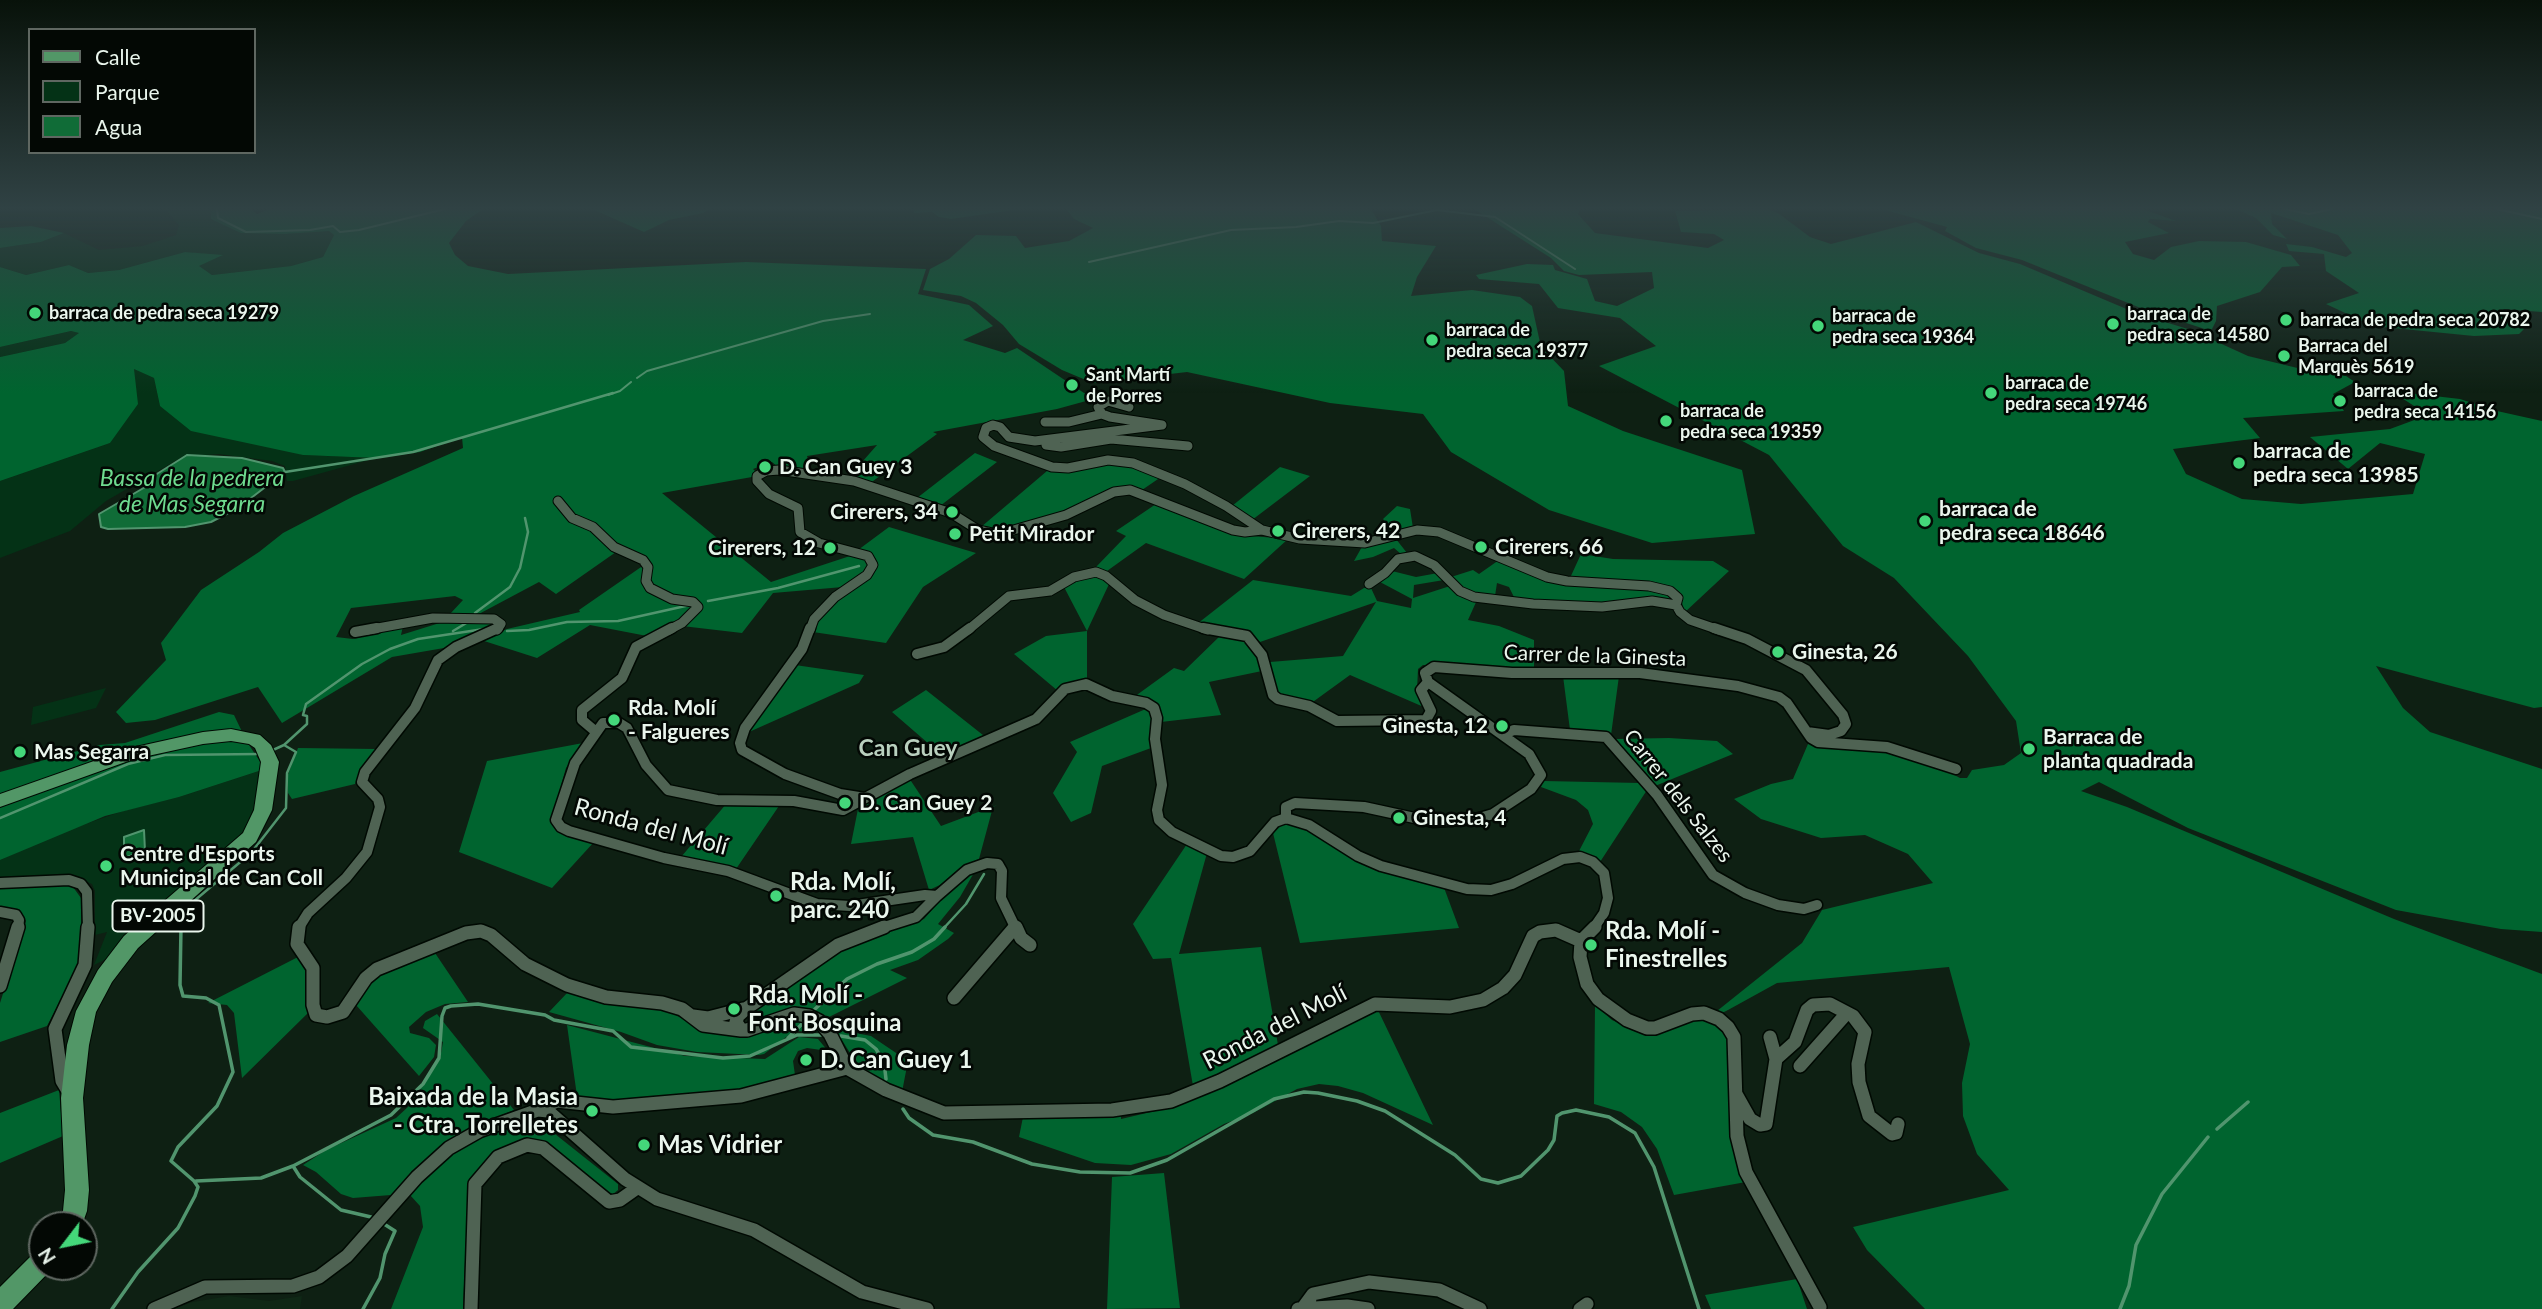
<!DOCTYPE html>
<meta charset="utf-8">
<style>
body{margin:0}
#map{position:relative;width:2542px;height:1309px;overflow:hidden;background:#0e2013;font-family:Lato,sans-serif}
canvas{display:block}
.legend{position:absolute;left:28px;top:28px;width:228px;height:126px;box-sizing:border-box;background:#030804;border:2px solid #5f6761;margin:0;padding:9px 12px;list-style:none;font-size:21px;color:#eaf6ed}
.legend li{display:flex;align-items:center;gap:14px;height:35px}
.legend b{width:35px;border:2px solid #5f6761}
.north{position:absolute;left:28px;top:1211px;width:70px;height:70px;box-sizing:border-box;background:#030804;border:2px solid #5f6761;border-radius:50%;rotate:238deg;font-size:19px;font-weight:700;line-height:28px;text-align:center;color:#eaf6ed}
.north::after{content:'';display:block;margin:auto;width:24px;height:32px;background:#44d77a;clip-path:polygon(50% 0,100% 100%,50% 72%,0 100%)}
</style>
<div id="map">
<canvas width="2542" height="1309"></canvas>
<ul class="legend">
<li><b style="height:9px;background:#529767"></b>Calle</li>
<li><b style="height:19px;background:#043216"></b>Parque</li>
<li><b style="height:19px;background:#106c37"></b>Agua</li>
</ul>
<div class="north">N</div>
</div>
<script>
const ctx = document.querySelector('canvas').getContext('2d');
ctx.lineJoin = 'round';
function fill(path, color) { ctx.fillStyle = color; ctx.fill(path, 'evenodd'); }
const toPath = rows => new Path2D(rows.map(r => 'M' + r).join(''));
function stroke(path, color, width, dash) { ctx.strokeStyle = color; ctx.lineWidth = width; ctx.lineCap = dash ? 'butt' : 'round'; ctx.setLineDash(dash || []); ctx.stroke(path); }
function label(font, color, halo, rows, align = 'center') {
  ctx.font = font + ' Lato,sans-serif'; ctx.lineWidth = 5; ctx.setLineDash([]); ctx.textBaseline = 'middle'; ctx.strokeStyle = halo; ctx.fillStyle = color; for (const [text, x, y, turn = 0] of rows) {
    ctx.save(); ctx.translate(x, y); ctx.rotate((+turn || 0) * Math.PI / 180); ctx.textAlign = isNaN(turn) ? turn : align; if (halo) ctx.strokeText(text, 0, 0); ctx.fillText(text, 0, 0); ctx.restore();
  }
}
fill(toPath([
 [229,1296,269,1301,302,1296,300,1309,173,1309,193,1302]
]), '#0f2816');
fill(toPath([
 [165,209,210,209,211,219,286,234,329,230,334,235,323,257,291,266,212,275,198,266,221,256,185,252,119,270,88,273,69,265,26,275,0,267,0,248,41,242,64,233,99,250,143,246,176,235,179,225],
 [71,331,80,333,65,343,0,357,0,347],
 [133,368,154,378,160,406,303,455,376,458,293,481,287,481,285,466,272,461,219,454,182,457,106,501,70,531,0,558,0,481,110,443],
 [106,688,96,708,31,725,33,707],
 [265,769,258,807,247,833,114,955,94,965,107,932,95,935,95,891,92,884,74,876,0,879,0,860,62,832,126,810,179,797]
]), '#043216');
fill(toPath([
 [210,209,251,209,257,214,269,209,483,209,466,221,449,243,455,255,468,266,508,274,746,262,926,269,918,294,969,305,993,326,963,340,1005,353,1017,348,1084,393,1097,398,1057,409,933,432,937,434,869,484,848,478,877,445,807,456,812,474,779,468,772,462,753,469,757,473,752,477,662,493,771,582,853,555,865,559,868,563,866,572,843,587,773,593,742,633,682,626,647,636,590,625,537,658,481,640,507,629,580,612,579,610,644,565,642,561,616,552,556,594,539,582,477,615,450,614,463,600,455,596,351,608,336,637,353,639,403,626,401,635,446,621,483,620,495,625,491,632,444,648,392,657,282,723,258,687,155,720,126,723,116,712,166,660,161,643,201,590,259,552,283,533,354,496,463,448,462,437,420,452,376,458,303,455,191,431,160,406,154,378,134,369,138,404,110,443,0,481,0,357,65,343,79,333,71,331,0,347,0,267,26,275,69,265,88,273,119,270,185,252,223,255,199,266,212,275,291,266,323,257,334,235,329,231,286,234,241,233,211,219],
 [592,209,710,209,703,213,669,220,644,232],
 [913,209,1021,209,951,219,939,217,932,212,914,213],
 [1066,209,1371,209,1381,226,1382,241,1436,246,1417,277,1411,296,1472,290,1520,297,1532,306,1541,347,1564,371,1568,406,1623,431,1742,470,1755,534,1652,543,1549,510,1451,452,1423,414,1330,403,1187,372,1093,383,1062,370,1019,344,1003,325,976,303,961,296,923,290,930,269,949,259,976,235,1016,236,1025,248,1069,241,1093,228,1074,219],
 [1474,209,1580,209,1578,214,1595,233,1708,248,1724,240,1714,234,1681,232,1675,211,1768,209,1778,213,1810,237,1831,244,1916,222,1979,253,2020,264,2136,313,2191,330,2248,356,2318,373,2346,376,2355,382,2333,394,2344,411,2243,418,2260,438,2173,449,2186,474,2242,499,2301,504,2413,494,2425,454,2380,443,2348,469,2310,437,2390,429,2428,415,2391,391,2460,399,2497,411,2542,421,2542,707,2534,708,2376,666,2403,708,2430,732,2542,769,2542,932,2501,929,2396,910,2188,828,2099,782,2081,791,2127,807,2394,919,2542,974,2542,1309,1925,1309,1867,1250,1853,1227,2009,1190,1977,1154,1963,1116,1962,1083,1970,1044,1949,967,1777,983,1728,1010,1722,1013,1717,1011,1802,943,1822,910,1933,883,1908,854,1865,835,1821,838,1761,819,1734,799,1771,784,1793,779,1808,744,1812,742,1876,749,1945,770,1960,778,1967,778,1972,770,2004,765,2021,753,2016,721,1968,656,1894,578,1843,546,1769,455,1599,366,1656,346,1620,318,1558,308,1539,284,1479,279,1476,275,1527,264,1553,265,1555,270,1587,279,1595,301,1617,306,1654,288,1652,272,1579,275,1564,271,1551,258],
 [1881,209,2143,209,2176,221,2150,219,2148,222,2169,233,2125,242,2133,254,2154,260,2171,247,2199,241,2246,242,2291,255,2300,266,2282,267,2260,292,2217,306,2216,321,2211,331,2143,309,2022,260,1976,248,1945,231,1947,227],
 [2236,209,2542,209,2542,312,2503,309,2524,329,2519,334,2474,336,2373,326,2326,304,2359,293,2326,271,2324,254,2289,251,2286,244,2312,247,2346,257,2352,253,2338,235,2271,213,2272,224,2287,239,2273,235,2256,218],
 [31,226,64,233,41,242,0,248,0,228],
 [975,453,997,462,940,506,917,498],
 [1117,462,1161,477,1142,490,1134,488,1001,531,981,527,1047,471],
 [1280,467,1310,476,1252,520,1232,506],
 [1159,502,1239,535,1288,539,1244,579,1146,543,1107,571,1095,568,1126,536,1116,531],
 [1397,506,1410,509,1413,528,1395,533,1383,519],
 [889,527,976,553,923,587,886,643,813,632,816,623,832,604,873,575,877,565,876,559,872,554,858,550],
 [1396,539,1407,553,1401,554,1394,548,1373,557,1354,561,1363,545],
 [1581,554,1613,559,1713,561,1729,571,1684,613,1681,597,1675,591,1570,578],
 [1499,560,1545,580,1664,591,1673,599,1617,605,1515,599,1509,587,1497,583,1495,596,1478,595,1464,590,1451,577,1473,570,1479,574],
 [1392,571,1416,577,1438,573,1444,580,1414,585,1413,598,1450,586,1477,600,1468,620,1499,626,1534,640,1534,670,1423,665,1418,669,1417,691,1426,708,1350,675,1310,704,1281,696,1276,690,1270,662,1343,656,1376,602,1260,642,1252,635,1197,624,1253,580,1351,596,1364,588,1371,588,1377,601,1411,608,1412,599,1380,582],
 [1091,575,1110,582,1087,631,1087,680,1058,691,1014,654,1046,636,1087,631,1064,587],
 [1221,635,1243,637,1260,658,1262,671,1209,682,1221,715,1161,722,1161,712,1156,703,1134,697,1174,668,1184,671],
 [795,665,864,675,859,683,749,732],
 [1563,676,1619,676,1611,735,1599,731,1570,730],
 [926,690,988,739,944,757,892,712],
 [1148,708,1152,718,1151,748,1102,766,1091,813,1071,822,1053,793,1077,752,1070,742],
 [219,712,234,715,247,742,265,769,179,797,105,816,0,860,0,772,100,745,125,743],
 [1669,738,1717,741,1733,754,1655,786,1616,739],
 [583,743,566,768,551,821,556,828,594,842,552,888,459,852,487,761],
 [298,748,377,749,359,774,355,784,292,799,288,793,287,777],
 [909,778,941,826,997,805,993,807,979,859,960,868,940,885,929,890,913,837,851,844,858,809,876,795],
 [1544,781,1640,783,1647,790,1600,862,1578,853,1593,824,1588,810,1576,800,1541,787],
 [727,803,781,803,736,869,681,857],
 [1284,823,1307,829,1364,862,1443,885,1459,928,1300,943,1273,833],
 [1187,844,1207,853,1179,954,1261,947,1278,1045,1193,1086,1171,958,1153,959,1133,924],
 [975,871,960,897,938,924,954,933,948,939,918,960,890,970,907,978,827,1018,808,1009,748,1022,752,1012,844,946,924,919,946,894],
 [62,885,73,887,81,898,82,958,47,1026,0,1042,0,1003,26,921,20,910,0,907,0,887],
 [433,950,468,1002,445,1004,426,1012,409,1027,410,1033,429,1038,436,1045,434,1057,419,1076,356,1005,365,987,376,976],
 [298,957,307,970,309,1012,242,1078,234,1013,227,1005,208,1003],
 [568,992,667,1010,700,1029,722,1035,755,1035,795,1019,812,1024,821,1032,794,1031,764,1054,759,1055,697,1052,657,1045,621,1032,549,1012],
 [1595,1005,1612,1020,1629,1028,1664,1031,1701,1018,1717,1022,1728,1037,1731,1135,1746,1182,1674,1195,1657,1149,1642,1127,1621,1112,1594,1104],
 [1377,1008,1433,1125,1363,1093,1338,1086,1319,1084,1297,1089,1253,1113,1224,1124,1171,1154,1131,1165,1095,1163,1019,1137,1023,1117,1121,1116,1121,1119,1168,1108],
 [437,1014,514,1110,480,1124,450,1141,419,1165,391,1195,353,1198,341,1194,316,1172,303,1165,326,1150,396,1118,409,1106,440,1059,443,1042,423,1028,425,1021],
 [567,1025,685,1056,765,1059,799,1037,818,1039,828,1051,807,1048,798,1051,793,1061,795,1075,747,1090,604,1101,577,1096],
 [835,1029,871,1036,908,1061,902,1092,867,1072,855,1061],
 [59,1090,63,1136,0,1163,0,1113],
 [532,1120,550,1130,618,1184,618,1190,613,1194,608,1194,545,1142,529,1139,516,1142,506,1147,474,1177,468,1189,463,1309,391,1309,423,1227,420,1206,410,1195,427,1175,457,1151,493,1132],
 [1164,1173,1180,1308,1107,1309,1112,1177],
 [1797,1279,1807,1309,1711,1309,1705,1295]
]), '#00642f');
const water = toPath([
 [187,455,242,458,283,468,285,472,238,508,211,522,185,527,108,529,101,527,99,514,147,486,152,477,187,455],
 [144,830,145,851,124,858,124,837,144,830]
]);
fill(water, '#106c37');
stroke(water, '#51956e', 2);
stroke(toPath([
 [217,209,218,218,246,232,310,230,333,226,340,232,359,230,445,209],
 [2285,209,2309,214,2332,209],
 [2497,209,2542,219],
 [1437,210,1495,217,1575,269],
 [1089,262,1231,230,1296,227,1339,221,1373,223,1437,210],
 [637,378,647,371,823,321,870,314],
 [608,395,620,391,631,382]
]), '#51956e', 2);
stroke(toPath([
 [285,472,413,452,613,393],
 [708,601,778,588,859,566],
 [475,613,510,587,520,568,528,532,525,518],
 [453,631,468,622],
 [507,631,529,630,567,622,618,621,690,605],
 [284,745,307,724,307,716,303,715,306,704,362,664,390,649,418,639,484,629],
 [0,818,128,764,165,755,260,754],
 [181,929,181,917,194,901,251,853,286,808,287,773,296,752,284,745,273,750],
 [943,929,966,904,984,874]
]), '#51956e', 2.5);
stroke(toPath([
 [815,1009,847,979,877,964,912,952,934,939,945,927],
 [841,1036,865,1040,876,1049,884,1062,886,1079],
 [788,1038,803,1023],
 [903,1109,909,1118,933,1135,973,1142,1032,1164,1080,1172,1130,1173,1167,1160,1274,1099,1304,1092,1318,1093,1357,1101,1385,1111,1455,1155,1481,1179,1498,1183,1521,1176,1548,1150,1554,1140,1557,1116,1562,1113,1576,1110,1609,1117,1635,1133,1654,1167,1699,1309],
 [2217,1129,2248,1102],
 [293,1166,391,1115,423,1084,439,1058,442,1016,445,1008,451,1006,478,1004,545,1015,554,1020,613,1031,631,1047,723,1058,750,1056,797,1035,822,1035],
 [196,1181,261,1178,293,1166,300,1177,341,1210,371,1217],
 [112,1309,138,1272,178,1228,195,1196,198,1187,194,1181,171,1161,178,1147,217,1106,233,1072,219,1005,206,998,183,996,180,985,181,927],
 [363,1309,380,1278,385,1254,395,1231,384,1224],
 [2120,1309,2129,1286,2136,1245,2162,1194,2208,1137]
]), '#51956e', 3.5);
const streetFar2 = toPath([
 [1129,407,1108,401,1098,407,1102,414,1110,417,1162,425,1035,441,1009,437,1000,427,993,425,986,428,983,437,994,446,1052,467,1068,468,1108,460,1133,463,1185,484,1226,506,1262,530],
 [1045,422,1069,422,1102,414],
 [1046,445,1061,447,1111,439,1188,446],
 [558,501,572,518,593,527,614,547,643,560,648,567,646,581,650,588,672,599,693,602,698,607,682,623,669,630],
 [1369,584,1385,573,1398,559,1415,556,1434,565,1460,591,1474,597,1533,604,1602,607,1652,601,1676,605],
 [367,630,433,618,494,619,501,624,497,630],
 [810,630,814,619,835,597,867,575,873,565,868,556,819,543,800,532,798,508,769,494,757,481,757,476,766,471,779,470,854,481,951,513,978,530,992,533,1010,531,1066,515,1114,492,1130,490,1233,530,1245,532,1262,530,1300,539,1365,543,1417,530,1439,532,1547,577,1567,581,1649,586,1670,591,1678,598,1676,605,1680,612,1690,620,1719,630],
 [968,630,1009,596,1050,591,1074,577,1096,572,1106,576,1135,600,1164,615,1208,630]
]);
const streetFar1 = toPath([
 [810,628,802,649,745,728,740,743,742,750,785,774,840,794,865,798],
 [1203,628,1247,636,1262,655,1273,695,1278,699,1309,706,1337,721,1426,720,1431,711,1421,690,1428,682],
 [1714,628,1747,639,1806,670,1843,715,1846,724,1841,731,1829,735,1807,732],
 [355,632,377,628],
 [917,654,944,647,970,628],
 [595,731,582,720,582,710,622,678,636,647,672,628],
 [1503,734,1514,730,1606,737,1657,795,1713,875,1745,893,1778,905,1804,909,1817,905],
 [1286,818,1286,807,1295,803,1364,807,1433,822,1476,819,1493,814,1531,789,1541,775,1529,754,1428,682,1425,673,1434,667,1512,673,1640,673,1738,686,1779,697,1787,703,1811,738,1818,742,1887,747,1956,769],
 [0,883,69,880,81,884,87,892,88,929],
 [937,896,967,870,987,863,998,864,1002,871,1001,898,1016,929],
 [0,912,16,915,19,920,18,929],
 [298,929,308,913,346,878,367,852,380,807,378,799,362,782,365,772,415,708,438,660,456,647,498,628],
 [878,929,916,917,937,896,925,895,850,906,817,904,728,871,664,858,569,831,561,827,556,820,575,763,603,723,619,723,627,728,646,765,668,790,717,800,794,801,843,810,910,774,1036,719,1065,689,1086,684,1112,696,1146,703,1154,708,1157,718,1155,739,1162,785,1157,810,1159,820,1172,832,1221,856,1233,857,1250,851,1275,822,1286,818,1309,825,1358,856,1381,866,1467,889,1491,890,1512,884,1563,859,1580,857,1593,862,1604,873,1608,898,1604,913,1593,929]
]);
const street = toPath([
 [299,927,297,944,313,968,313,1005,316,1015,327,1017,343,1012,366,978,377,969,466,933,481,931,491,935,525,964,567,985,606,997,662,1003,682,1009,703,1025,741,1030],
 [884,927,838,945,747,1008,738,1016,736,1022,741,1030,747,1030,794,1014,809,1016,819,1021,830,1034,847,1068,886,1090,944,1113,1112,1110,1171,1101,1220,1081,1375,1004,1450,1007,1483,1000,1503,988,1515,975,1533,936,1540,932,1556,930,1581,941,1595,927],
 [1016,927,1021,938,1030,945],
 [1581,941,1580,957,1587,984,1598,999,1627,1020,1647,1028,1655,1028,1692,1014,1704,1013,1719,1019,1728,1027,1734,1037,1737,1136,1746,1172,1820,1307],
 [0,986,18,927],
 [954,998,1015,927],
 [693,1016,708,1018,743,1009],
 [1770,1037,1776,1059],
 [1800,1066,1847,1013],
 [68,1091,62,1081,55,1029,85,965,88,927],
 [1736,1094,1750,1119,1760,1125,1766,1124,1776,1059,1795,1042,1807,1010,1813,1005,1830,1004,1853,1016,1865,1032,1858,1064,1859,1082,1869,1116,1892,1134,1896,1133,1898,1124],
 [538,1110,557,1101,613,1107,741,1096,847,1068],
 [154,1309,205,1287,293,1286,319,1277,347,1256,417,1177,449,1148,479,1131,538,1110,548,1111,625,1179,657,1199,754,1230,862,1292,927,1309],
 [471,1309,475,1184,498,1157,527,1145,543,1148,609,1202,620,1200,637,1188],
 [1298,1309,1347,1306,1368,1309],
 [1302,1309,1313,1294,1369,1282,1439,1290,1480,1309],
 [1580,1309,1587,1304]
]);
const primary = toPath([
 [231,729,260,735,271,745,279,762,272,810,256,842,138,948,112,982,96,1012,89,1045,83,1098,89,1190,87,1211,82,1225,58,1225,63,1211,65,1190,61,1098,67,1045,76,1011,98,970,124,936,243,833,254,810,261,762,255,748,249,744,231,741,203,744,134,759,0,807,0,794,131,748,203,732,231,729],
 [42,1250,42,1267,52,1267,51,1270,13,1309,0,1309,0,1287,33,1254,42,1250]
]);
stroke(streetFar2, '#000902', 11);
stroke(streetFar1, '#000902', 13);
stroke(street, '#000902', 16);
stroke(primary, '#000902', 2);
stroke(streetFar2, '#4f6353', 9);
stroke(streetFar1, '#4f6353', 10);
stroke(street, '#4f6353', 13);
fill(primary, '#529767');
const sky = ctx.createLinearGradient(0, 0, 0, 393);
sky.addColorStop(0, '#08120a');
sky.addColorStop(0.53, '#304244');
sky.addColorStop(1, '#30424400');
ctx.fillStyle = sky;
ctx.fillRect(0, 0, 2542, 393);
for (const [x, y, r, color] of [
 [35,313,7,"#44d77a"],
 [2286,320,7,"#44d77a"],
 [2113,324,7,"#44d77a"],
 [1818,326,7,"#44d77a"],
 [1432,340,7,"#44d77a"],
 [2284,356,7,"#44d77a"],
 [1072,385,7,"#44d77a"],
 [1991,393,7,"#44d77a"],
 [2340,401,7,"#44d77a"],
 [1666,421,7,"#44d77a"],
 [2239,463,7,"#44d77a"],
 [765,467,7,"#44d77a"],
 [952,512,7,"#44d77a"],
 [1925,521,7,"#44d77a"],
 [1278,531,7,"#44d77a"],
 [955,534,7,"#44d77a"],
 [1481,547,7,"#44d77a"],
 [830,548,7,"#44d77a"],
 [1778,652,7,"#44d77a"],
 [614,720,7,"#44d77a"],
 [1502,726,7,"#44d77a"],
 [2029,749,7,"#44d77a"],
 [20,752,7,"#44d77a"],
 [845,803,7,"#44d77a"],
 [1399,818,7,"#44d77a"],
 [106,866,7,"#44d77a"],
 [776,896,7,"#44d77a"],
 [1591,945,7,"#44d77a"],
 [734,1009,7,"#44d77a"],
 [806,1060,7,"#44d77a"],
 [592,1111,7,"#44d77a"],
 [644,1145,7,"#44d77a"]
]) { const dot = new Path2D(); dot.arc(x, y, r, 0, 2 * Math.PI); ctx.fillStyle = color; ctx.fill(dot); stroke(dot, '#030804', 2.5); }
label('bold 18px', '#eaf6ed', '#030804', [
 ["barraca de pedra seca 19279",49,313],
 ["barraca de",2127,314],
 ["pedra seca 14580",2127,335],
 ["barraca de",1832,316],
 ["pedra seca 19364",1832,337],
 ["barraca de pedra seca 20782",2300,320],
 ["barraca de",1446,330],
 ["pedra seca 19377",1446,351],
 ["Barraca del",2298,346],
 ["Marquès 5619",2298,367],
 ["Sant Martí",1086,375],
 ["de Porres",1086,396],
 ["barraca de",2005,383],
 ["pedra seca 19746",2005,404],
 ["barraca de",2354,391],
 ["pedra seca 14156",2354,412],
 ["barraca de",1680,411],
 ["pedra seca 19359",1680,432]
], 'left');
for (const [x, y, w] of [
 [158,916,91]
]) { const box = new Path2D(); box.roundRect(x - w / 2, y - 15.5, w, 31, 5); ctx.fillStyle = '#030804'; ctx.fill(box); stroke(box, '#eaf6ed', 2); }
label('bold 19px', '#eaf6ed', null, [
 ["BV-2005",158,916]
]);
label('bold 21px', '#eaf6ed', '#030804', [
 ["barraca de",2253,451],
 ["pedra seca 13985",2253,475],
 ["D. Can Guey 3",779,467],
 ["barraca de",1939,509],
 ["pedra seca 18646",1939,533],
 ["Cirerers, 34",938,512,"right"],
 ["Cirerers, 42",1292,531],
 ["Petit Mirador",969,534],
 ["Cirerers, 66",1495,547],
 ["Cirerers, 12",816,548,"right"],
 ["Ginesta, 26",1792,652],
 ["Rda. Molí",628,708],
 ["- Falgueres",628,732],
 ["Ginesta, 12",1488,726,"right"],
 ["Barraca de",2043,737],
 ["planta quadrada",2043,761],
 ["Mas Segarra",34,752],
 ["D. Can Guey 2",859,803],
 ["Ginesta, 4",1413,818],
 ["Centre d'Esports",120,854],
 ["Municipal de Can Coll",120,878]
], 'left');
label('21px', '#eaf6ed', '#030804', [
 ["Carrer de la Ginesta",1595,656,2],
 ["Carrer dels Salzes",1678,796,52]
]);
label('italic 23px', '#6edb8f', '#030804', [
 ["Bassa de la pedrera",192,479],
 ["de Mas Segarra",192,505]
]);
label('bold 23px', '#b9d0be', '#030804', [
 ["Can Guey",908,749]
]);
label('24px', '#eaf6ed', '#030804', [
 ["Ronda del Molí",651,827,15],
 ["Ronda del Molí",1275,1027,-27]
]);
label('bold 24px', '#eaf6ed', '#030804', [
 ["Rda. Molí,",790,882],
 ["parc. 240",790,910],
 ["Rda. Molí -",1605,931],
 ["Finestrelles",1605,959],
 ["Rda. Molí -",748,995],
 ["Font Bosquina",748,1023],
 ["D. Can Guey 1",820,1060],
 ["Baixada de la Masia",578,1097,"right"],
 ["- Ctra. Torrelletes",578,1125,"right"],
 ["Mas Vidrier",658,1145]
], 'left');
</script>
